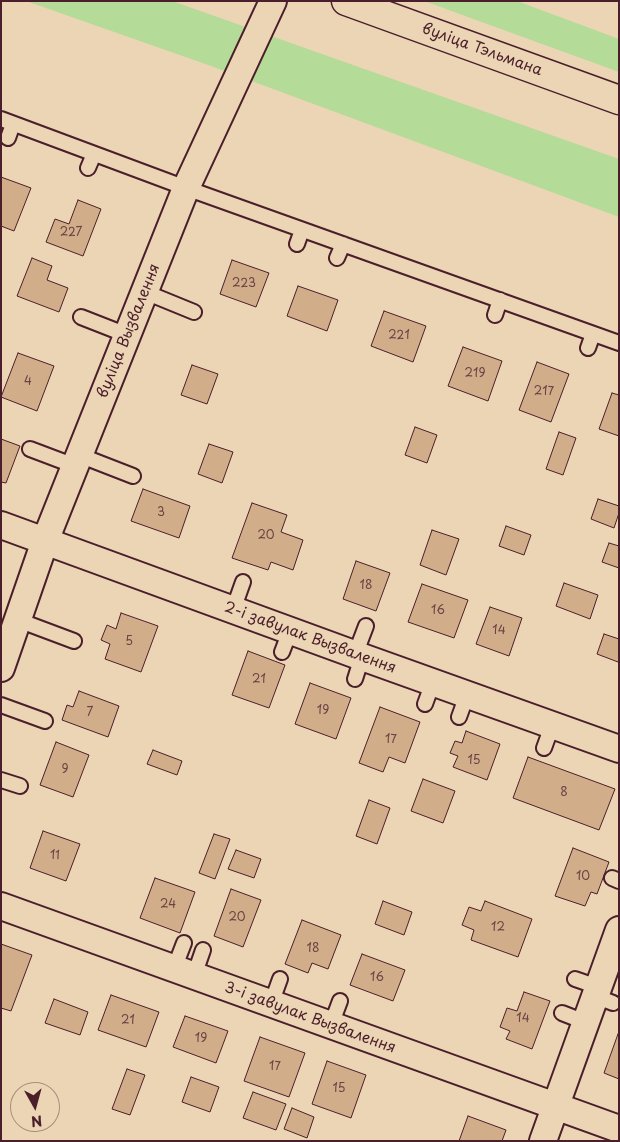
<!DOCTYPE html>
<meta charset="utf-8">
<style>
body{margin:0}
#map{position:relative;width:620px;height:1142px;overflow:hidden;background:#ecd5b5;font-family:"Playpen Sans",sans-serif}
canvas{display:block}
.frame{position:absolute;inset:0;border:2px solid #4a1f2b;pointer-events:none}
.north{position:absolute;left:10px;top:1082px;width:50px;height:50px;box-sizing:border-box;background:#ecd5b5;border:1px solid #ab8c7e;border-radius:50%;rotate:173deg;font-size:14px;font-weight:700;line-height:20px;text-align:center;color:#4a1f2b}
.north::after{content:'';display:block;margin:auto;width:18px;height:22px;background:#4a1f2b;clip-path:polygon(50% 0,100% 100%,50% 72%,0 100%)}
</style>
<div id="map">
<canvas width="620" height="1142"></canvas>
<div class="frame"></div>
<div class="north">N</div>
</div>
<script>
const ctx = document.querySelector('canvas').getContext('2d');
ctx.lineJoin = 'round';
function fill(path, color) { ctx.fillStyle = color; ctx.fill(path, 'evenodd'); }
const toPath = rows => new Path2D(rows.map(r => 'M' + r).join(''));
function stroke(path, color, width, dash) { ctx.strokeStyle = color; ctx.lineWidth = width; ctx.lineCap = dash ? 'butt' : 'round'; ctx.setLineDash(dash || []); ctx.stroke(path); }
function label(font, color, halo, rows, align = 'center') {
  ctx.font = font + ' "Playpen Sans",sans-serif'; ctx.lineWidth = 4; ctx.setLineDash([]); ctx.textBaseline = 'middle'; ctx.strokeStyle = halo; ctx.fillStyle = color; for (const [text, x, y, turn = 0] of rows) {
    ctx.save(); ctx.translate(x, y); ctx.rotate((+turn || 0) * Math.PI / 180); ctx.textAlign = isNaN(turn) ? turn : align; if (halo) ctx.strokeText(text, 0, 0); ctx.fillText(text, 0, 0); ctx.restore();
  }
}
fill(toPath([
 [26,1,172,1,619,159,619,217,211,66],
 [424,1,517,1,619,39,619,72]
]), '#b4db97');
const building = toPath([
 [1,177,31,188,14,231,1,226,1,177],
 [78,200,101,209,83,256,46,242,55,219,69,224,78,200],
 [32,258,52,266,47,280,68,288,59,312,17,296,32,258],
 [232,260,269,273,256,307,220,294,232,260],
 [298,286,338,300,327,331,287,316,298,286],
 [384,311,426,326,413,362,371,346,384,311],
 [463,347,502,361,488,401,448,386,463,347],
 [18,353,54,366,37,411,1,397,18,353],
 [537,362,569,374,551,422,519,410,537,362],
 [192,365,218,374,207,404,181,395,192,365],
 [612,393,619,395,619,436,599,429,612,393],
 [415,427,437,435,427,463,405,455,415,427],
 [559,432,576,438,563,475,546,469,559,432],
 [1,439,20,446,6,483,1,482,1,439],
 [209,444,233,452,222,483,198,474,209,444],
 [143,489,190,506,179,538,131,521,143,489],
 [598,499,619,506,619,513,614,528,591,519,598,499],
 [252,503,287,515,281,532,303,540,293,570,271,562,268,570,232,558,252,503],
 [506,526,531,535,524,555,499,546,506,526],
 [432,530,459,539,446,575,420,565,432,530],
 [609,543,619,546,619,568,602,562,609,543],
 [356,561,390,573,376,611,343,599,356,561],
 [564,583,598,595,590,619,556,606,564,583],
 [422,584,468,600,454,638,408,622,422,584],
 [490,607,522,618,509,656,476,644,490,607],
 [121,613,158,626,141,672,105,659,110,644,101,640,107,625,116,629,121,613],
 [604,634,619,639,619,659,618,662,597,654,604,634],
 [248,651,285,665,269,708,232,695,248,651],
 [310,683,351,698,336,739,295,724,310,683],
 [79,691,119,706,108,737,62,720,67,705,73,707,79,691],
 [380,707,420,722,405,763,389,757,383,772,359,763,380,707],
 [466,731,500,744,487,780,453,767,458,756,450,753,455,741,462,743,466,731],
 [56,742,89,755,73,797,40,785,56,742],
 [153,750,182,761,177,775,147,764,153,750],
 [528,757,615,789,599,830,513,798,528,757],
 [423,779,455,791,443,823,411,811,423,779],
 [369,800,390,808,377,844,356,836,369,800],
 [43,831,80,844,66,881,30,868,43,831],
 [214,834,230,839,215,879,199,873,214,834],
 [573,848,609,862,597,894,591,892,585,906,555,896,573,848],
 [236,850,261,859,254,878,228,869,236,850],
 [155,878,195,892,180,933,140,918,155,878],
 [231,889,261,900,243,947,214,936,231,889],
 [383,901,412,912,404,935,375,924,383,901],
 [485,901,532,919,518,957,471,940,474,930,462,925,469,907,481,911,485,901],
 [302,920,341,935,328,969,312,963,308,973,285,964,302,920],
 [1,944,32,955,11,1011,1,1008,1,944],
 [362,954,405,970,393,1001,350,985,362,954],
 [524,992,550,1001,532,1049,506,1039,510,1031,500,1027,507,1008,517,1011,524,992],
 [111,995,159,1012,146,1047,98,1030,111,995],
 [54,999,88,1012,80,1035,45,1023,54,999],
 [185,1016,228,1031,216,1063,173,1047,185,1016],
 [618,1034,619,1034,619,1079,604,1073,618,1034],
 [260,1037,305,1053,289,1097,244,1081,260,1037],
 [327,1061,366,1075,351,1118,312,1104,327,1061],
 [127,1069,145,1075,130,1115,112,1109,127,1069],
 [191,1077,219,1087,210,1112,182,1102,191,1077],
 [253,1092,286,1104,276,1130,243,1118,253,1092],
 [292,1108,314,1117,307,1138,284,1129,292,1108],
 [468,1116,506,1130,502,1141,459,1141,468,1116]
]);
fill(building, '#d1ad8a');
stroke(building, '#4a1f2b', 1);
const service = toPath([
 [1,119,186,188,619,343],
 [8,138,13,124],
 [88,168,94,154],
 [297,244,302,230],
 [337,258,343,244],
 [145,292,194,312],
 [495,315,500,300],
 [81,317,127,335],
 [588,348,593,334],
 [30,449,75,466],
 [79,455,133,476],
 [233,610,243,582],
 [18,620,74,641],
 [282,652,290,631],
 [355,655,366,626],
 [355,679,362,657],
 [425,704,433,682],
 [1,705,45,721],
 [459,717,467,695],
 [544,748,552,726],
 [1,780,20,786],
 [612,878,619,881],
 [174,969,184,943],
 [194,976,203,950],
 [575,979,598,987],
 [595,996,613,1003],
 [271,1004,280,979],
 [562,1013,585,1022],
 [331,1025,340,1001]
]);
const minor = toPath([
 [1,525,362,657,619,749],
 [1,668,45,541,186,188,273,1],
 [1,906,619,1129],
 [543,1141,619,930]
]);
const secondary = toPath([
 [346,1,619,100]
]);
stroke(service, '#4a1f2b', 18);
stroke(minor, '#4a1f2b', 30);
stroke(secondary, '#4a1f2b', 31);
stroke(service, '#ecd5b5', 14);
stroke(minor, '#ecd5b5', 26);
stroke(secondary, '#ecd5b5', 28);
label('12px', '#6c4243', null, [
 ["227",71,233],
 ["223",244,284],
 ["221",399,336],
 ["219",475,374],
 ["4",28,382],
 ["217",544,392],
 ["3",161,513],
 ["20",266,536],
 ["18",366,586],
 ["16",438,611],
 ["14",499,631],
 ["5",129,642],
 ["21",259,680],
 ["19",323,711],
 ["7",90,713],
 ["17",391,740],
 ["15",474,761],
 ["9",65,770],
 ["8",564,793],
 ["11",55,856],
 ["10",583,877],
 ["24",168,905],
 ["20",237,918],
 ["12",498,928],
 ["18",313,949],
 ["16",377,978],
 ["14",523,1019],
 ["21",128,1021],
 ["19",201,1039],
 ["17",275,1067],
 ["15",339,1089]
]);
label('15px', '#4a1f2b', '#ecd5b5', [
 ["вуліца Тэльмана",482,50,20],
 ["вуліца Вызвалення",129,331,-68],
 ["2-і завулак Вызвалення",310,638,20],
 ["3-і завулак Вызвалення",310,1018,20]
]);
</script>
